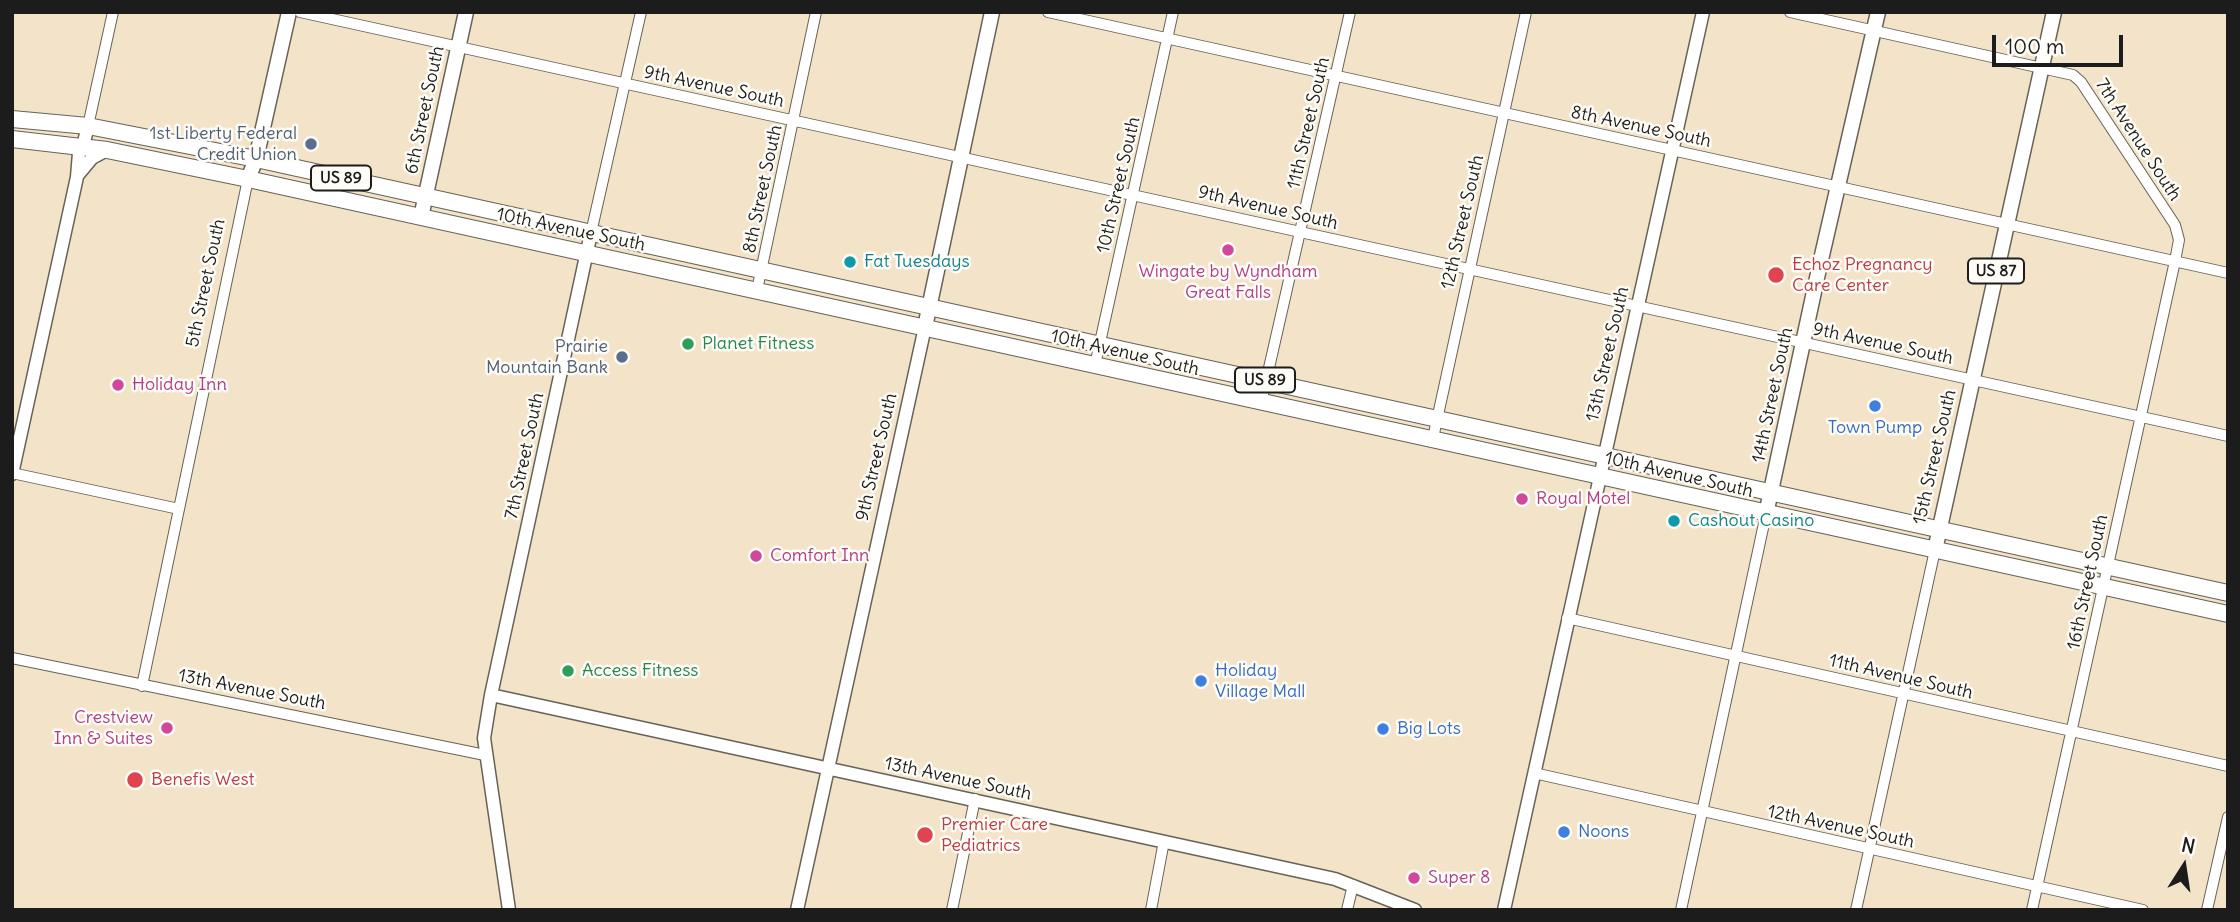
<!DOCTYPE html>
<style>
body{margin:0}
#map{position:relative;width:2240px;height:922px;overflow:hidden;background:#f3e3c8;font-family:Delius,sans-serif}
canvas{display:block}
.frame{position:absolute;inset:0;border:14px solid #1c1c1c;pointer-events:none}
.north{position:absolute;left:2149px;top:831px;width:70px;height:70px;-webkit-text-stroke:5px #fdfcf7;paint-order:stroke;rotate:12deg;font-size:19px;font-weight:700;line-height:28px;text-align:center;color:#1c1c1c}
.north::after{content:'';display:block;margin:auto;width:24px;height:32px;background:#1c1c1c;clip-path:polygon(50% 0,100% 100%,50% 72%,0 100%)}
.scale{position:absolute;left:1992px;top:35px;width:131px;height:32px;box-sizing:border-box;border:4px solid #1c1c1c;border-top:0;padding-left:9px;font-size:21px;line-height:24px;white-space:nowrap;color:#1c1c1c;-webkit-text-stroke:5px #fdfcf7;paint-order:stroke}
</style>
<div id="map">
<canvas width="2240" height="922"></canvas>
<div class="frame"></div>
<div class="north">N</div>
<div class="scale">100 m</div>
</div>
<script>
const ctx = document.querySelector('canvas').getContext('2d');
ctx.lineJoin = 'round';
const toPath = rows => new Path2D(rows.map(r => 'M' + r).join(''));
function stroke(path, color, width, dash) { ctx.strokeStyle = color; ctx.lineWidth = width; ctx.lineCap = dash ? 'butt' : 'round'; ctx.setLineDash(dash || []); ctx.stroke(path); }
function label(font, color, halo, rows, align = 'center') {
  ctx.font = font + ' Delius,sans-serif'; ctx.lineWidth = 5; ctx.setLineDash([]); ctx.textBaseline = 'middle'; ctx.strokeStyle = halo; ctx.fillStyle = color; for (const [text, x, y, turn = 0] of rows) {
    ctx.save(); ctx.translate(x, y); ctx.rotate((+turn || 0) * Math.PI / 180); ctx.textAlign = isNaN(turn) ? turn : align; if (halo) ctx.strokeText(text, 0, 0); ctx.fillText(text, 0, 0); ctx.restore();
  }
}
const minor = toPath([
 [300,12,2228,436],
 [1048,12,2228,273],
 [1790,12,2073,75,2081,82,2175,225,2179,240,2175,261,2032,910],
 [88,126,113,12],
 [591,233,641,12],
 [757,290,816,12],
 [1095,365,1173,12],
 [1261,403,1350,12],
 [1433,438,1526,12],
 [12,473,179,509],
 [1567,618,2228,766],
 [12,658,485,755],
 [142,686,248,179],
 [1534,773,2143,910],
 [952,910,975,799],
 [1151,910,1164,841],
 [1347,910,1353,885],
 [1681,910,1766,514],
 [1856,910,1935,550],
 [2207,910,2228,817]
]);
const tertiary = toPath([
 [77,176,92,158,107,150],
 [12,474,77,177,79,153,83,146,88,126],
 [491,695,1335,879,1415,910],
 [509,910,484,738,491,695,591,233],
 [797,910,925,327],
 [1504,910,1703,12]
]);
const secondary = toPath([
 [925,327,992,12]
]);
const primary = toPath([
 [248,179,256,159,289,12],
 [421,217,466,12],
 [1766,514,1820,264,1878,12],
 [1935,550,2054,12]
]);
const trunk = toPath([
 [12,119,88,126,256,159,2228,593],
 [12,139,107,150,248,179,2228,614]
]);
stroke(minor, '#676258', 12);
stroke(tertiary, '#676258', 15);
stroke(secondary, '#676258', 17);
stroke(primary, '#676258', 17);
stroke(trunk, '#676258', 18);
stroke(minor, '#fff', 10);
stroke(tertiary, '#fff', 12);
stroke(secondary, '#fff', 14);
stroke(primary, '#fff', 14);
stroke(trunk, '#fff', 16);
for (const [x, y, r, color] of [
 [311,144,7,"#5c6f8a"],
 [1228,250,7,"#d1479c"],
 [850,262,7,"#0f9aa8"],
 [1776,275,9,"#e0444e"],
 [688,344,7,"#2e9e5b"],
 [622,357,7,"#5c6f8a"],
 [118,385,7,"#d1479c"],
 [1875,406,7,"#3f7fe0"],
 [1522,499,7,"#d1479c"],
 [1674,521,7,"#0f9aa8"],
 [756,556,7,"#d1479c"],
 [568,671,7,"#2e9e5b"],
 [1201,681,7,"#3f7fe0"],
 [167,728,7,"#d1479c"],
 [1383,729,7,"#3f7fe0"],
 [135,780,9,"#e0444e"],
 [1564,832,7,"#3f7fe0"],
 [925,835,9,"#e0444e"],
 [1414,878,7,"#d1479c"]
]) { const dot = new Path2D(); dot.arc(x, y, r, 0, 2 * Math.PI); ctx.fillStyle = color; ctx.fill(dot); stroke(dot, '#fdfcf7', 2.5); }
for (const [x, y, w] of [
 [341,178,60],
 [1996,271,56],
 [1265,380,60]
]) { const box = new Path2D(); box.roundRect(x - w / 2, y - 12.5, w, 25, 5); ctx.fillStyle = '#fdfcf7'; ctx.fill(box); stroke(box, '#1c1c1c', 2); }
label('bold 16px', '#1c1c1c', null, [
 ["US 89",341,178],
 ["US 87",1996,271],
 ["US 89",1265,380]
]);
label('18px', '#1c1c1c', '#fdfcf7', [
 ["9th Avenue South",714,87,12],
 ["6th Street South",425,110,-78],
 ["11th Street South",1309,123,-77],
 ["8th Avenue South",1641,127,12],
 ["7th Avenue South",2138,140,57],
 ["10th Street South",1119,185,-77],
 ["8th Street South",763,189,-78],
 ["9th Avenue South",1268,208,13],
 ["12th Street South",1463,222,-77],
 ["10th Avenue South",571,230,12],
 ["5th Street South",206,283,-78],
 ["9th Avenue South",1883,344,12],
 ["10th Avenue South",1125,353,13],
 ["13th Street South",1608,354,-77],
 ["14th Street South",1773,395,-78],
 ["7th Street South",525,456,-78],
 ["9th Street South",877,457,-77],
 ["15th Street South",1935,457,-77],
 ["10th Avenue South",1679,475,13],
 ["16th Street South",2088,582,-78],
 ["11th Avenue South",1901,677,13],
 ["13th Avenue South",252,690,11],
 ["13th Avenue South",958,779,12],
 ["12th Avenue South",1841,827,12]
]);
label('18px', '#4e5e75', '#fdfcf7', [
 ["1st Liberty Federal",297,134],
 ["Credit Union",297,155],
 ["Prairie",608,347],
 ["Mountain Bank",608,368]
], 'right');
label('18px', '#0d838f', '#fdfcf7', [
 ["Fat Tuesdays",864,262],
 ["Cashout Casino",1688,521]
], 'left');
label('18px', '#be3a42', '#fdfcf7', [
 ["Echoz Pregnancy",1792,265],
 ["Care Center",1792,286],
 ["Benefis West",151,780],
 ["Premier Care",941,825],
 ["Pediatrics",941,846]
], 'left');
label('18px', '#b23c85', '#fdfcf7', [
 ["Wingate by Wyndham",1228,272,"center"],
 ["Great Falls",1228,293,"center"],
 ["Holiday Inn",132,385],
 ["Royal Motel",1536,499],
 ["Comfort Inn",770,556],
 ["Crestview",153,718,"right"],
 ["Inn & Suites",153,739,"right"],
 ["Super 8",1428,878]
], 'left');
label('18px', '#27864d', '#fdfcf7', [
 ["Planet Fitness",702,344],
 ["Access Fitness",582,671]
], 'left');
label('18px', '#366cbe', '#fdfcf7', [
 ["Town Pump",1875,428,"center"],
 ["Holiday",1215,671],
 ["Village Mall",1215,692],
 ["Big Lots",1397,729],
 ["Noons",1578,832]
], 'left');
</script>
